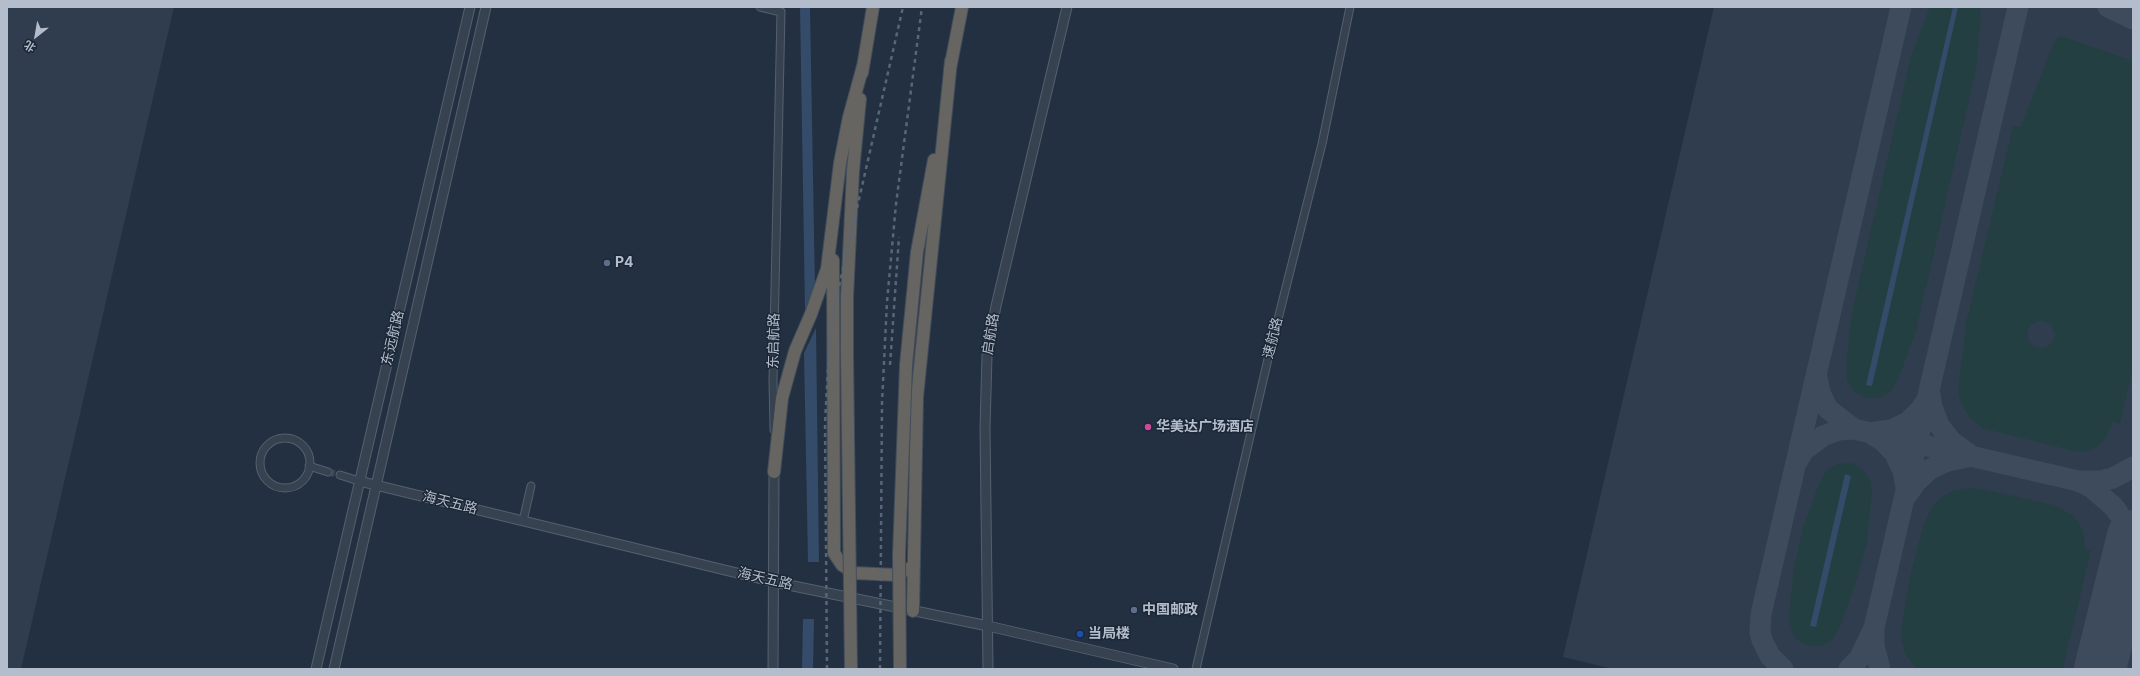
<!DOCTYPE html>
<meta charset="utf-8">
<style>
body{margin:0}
#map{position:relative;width:2140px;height:676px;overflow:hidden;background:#223041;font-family:Inter,"Noto Sans SC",sans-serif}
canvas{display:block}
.frame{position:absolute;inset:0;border:8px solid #b3bdcb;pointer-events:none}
.north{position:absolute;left:16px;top:16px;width:40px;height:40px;-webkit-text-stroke:3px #1c2736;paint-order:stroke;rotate:211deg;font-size:11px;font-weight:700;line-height:16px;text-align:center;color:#b3bdcb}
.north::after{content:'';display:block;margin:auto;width:14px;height:18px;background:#b3bdcb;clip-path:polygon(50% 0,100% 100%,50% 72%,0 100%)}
</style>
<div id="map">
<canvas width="2140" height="676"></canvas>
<div class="frame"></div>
<div class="north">北</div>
</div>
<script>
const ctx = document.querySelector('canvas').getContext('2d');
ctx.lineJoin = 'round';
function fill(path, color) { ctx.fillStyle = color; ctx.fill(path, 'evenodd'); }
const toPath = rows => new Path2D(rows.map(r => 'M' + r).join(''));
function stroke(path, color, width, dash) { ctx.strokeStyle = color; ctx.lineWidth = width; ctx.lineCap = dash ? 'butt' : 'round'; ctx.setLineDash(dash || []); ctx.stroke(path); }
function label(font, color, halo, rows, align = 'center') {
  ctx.font = font + ' Inter,"Noto Sans SC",sans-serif'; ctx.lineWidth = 3; ctx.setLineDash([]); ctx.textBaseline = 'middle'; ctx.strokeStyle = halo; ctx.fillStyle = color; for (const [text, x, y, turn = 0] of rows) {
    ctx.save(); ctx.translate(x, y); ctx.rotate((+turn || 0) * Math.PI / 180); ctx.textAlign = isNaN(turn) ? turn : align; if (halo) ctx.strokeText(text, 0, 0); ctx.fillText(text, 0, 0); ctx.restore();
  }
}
fill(toPath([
 [7,7,174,7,21,669,7,669],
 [1714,7,2133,7,2133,669,1613,669,1563,657]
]), '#303d4e');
fill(toPath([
 [1930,7,1980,7,1981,17,1976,70,1916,331,1898,380,1891,391,1880,398,1866,398,1854,392,1847,380,1846,367,1851,316,1911,56],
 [2061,36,2133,61,2133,368,2120,424,2112,422,2108,434,2101,444,2091,450,2078,452,1982,428,1970,418,1962,406,1958,391,1966,323,2013,126,2021,127,2053,44,2058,37],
 [2038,321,2043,321,2051,325,2055,334,2052,343,2044,348,2034,347,2028,340,2028,330,2030,326],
 [1851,463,1863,470,1870,480,1872,492,1867,544,1857,579,1840,627,1833,639,1822,646,1810,646,1797,640,1790,629,1789,615,1794,567,1803,528,1820,481,1828,469,1839,464],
 [1968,488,1982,489,2054,505,2074,516,2080,525,2084,536,2085,548,2091,550,2063,669,1916,669,1905,654,1901,640,1902,624,1911,572,1923,527,1930,511,1939,499,1952,491]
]), '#243f42');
fill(toPath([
 [800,7,810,7,815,290,805,310],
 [1953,7,1958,7,1872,386,1866,385],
 [816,328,819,562,808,562,804,353],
 [1845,474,1851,476,1816,627,1810,626],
 [803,619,814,619,813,669,802,669]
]), '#344b69');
stroke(toPath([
 [2108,7,2133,19],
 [1817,377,1820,393,1828,409,1854,429],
 [1930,394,1932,407,1939,425,1951,441,1969,454],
 [1875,432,1892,430,1908,422,1920,410,1926,401],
 [1873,435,1883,441,1895,454,1903,471,1906,487],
 [1797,462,1804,450,1823,436,1839,430,1854,429,2078,481,2101,481,2113,478,2133,467],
 [2078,481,2091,487,2114,507,2123,520,2128,534,2129,553],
 [1907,495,1916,482,1930,469,1948,461,1968,457],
 [1874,631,1874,646,1880,669],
 [1783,669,1770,656,1762,640,1760,632,1761,614,1901,7],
 [1849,669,1859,659,1874,628,2018,7]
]), '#3d4b5c', 21);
stroke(toPath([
 [2100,669,2133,536]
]), '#3d4b5c', 52);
stroke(toPath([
 [328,472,340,475]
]), '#384556', 7, [7, 3.5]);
const minor = toPath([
 [760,7,781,12,773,381,774,430],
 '260 463a25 25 0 1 1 50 0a25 25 0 1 1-50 0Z',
 [309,466,328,472],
 [340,475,359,481],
 [523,521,531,486],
 [1196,669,1268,359,1322,144,1350,7]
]);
const tertiary = toPath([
 [359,481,774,582,988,626,1173,669],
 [316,669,470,7],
 [334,669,486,7],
 [773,669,774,472],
 [988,669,985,428,987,356,996,306,1067,7]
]);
const trunk = toPath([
 [950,69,962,7],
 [862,73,873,7],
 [833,260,834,553,842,565,854,573,897,575,907,569],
 [847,355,847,297,853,171,860,99],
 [906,365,917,252,934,160],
 [774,472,782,398,795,351,811,314,827,269,840,163,849,117,863,66],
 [913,611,917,397,951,61]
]);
stroke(minor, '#55606e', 9);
stroke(tertiary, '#55606e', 11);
stroke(trunk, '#424d5b', 14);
stroke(minor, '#374251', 7);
stroke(tertiary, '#374251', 9);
stroke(trunk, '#666562', 12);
stroke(toPath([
 [890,365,899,237],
 [827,669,825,423,829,350,833,313,903,7],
 [880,669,882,403,887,302,896,204,922,7]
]), '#586678', 2.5, [4, 4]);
const trunkBridge = toPath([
 [847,355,851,669],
 [900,669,899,555,906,365]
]);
stroke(trunkBridge, '#424d5b', 14, []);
stroke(trunkBridge, '#666562', 12);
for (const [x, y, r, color] of [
 [607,263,4,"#5c6f8a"],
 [1148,427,4,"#d1479c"],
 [1134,610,4,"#5c6f8a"],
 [1080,634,4,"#1a4fb4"]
]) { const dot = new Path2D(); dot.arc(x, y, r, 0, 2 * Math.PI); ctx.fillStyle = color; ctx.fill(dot); stroke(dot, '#1c2736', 1.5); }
label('bold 14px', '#b3bdcb', '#1c2736', [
 ["P4",615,263],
 ["华美达广场酒店",1156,427],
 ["中国邮政",1142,610],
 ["当局楼",1088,634]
], 'left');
label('14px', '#b3bdcb', '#1c2736', [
 ["启航路",991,334,-81],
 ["东远航路",393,338,-77],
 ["速航路",1273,338,-76],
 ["东启航路",774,341,-89],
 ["海天五路",450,503,14],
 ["海天五路",765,579,13]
]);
</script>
